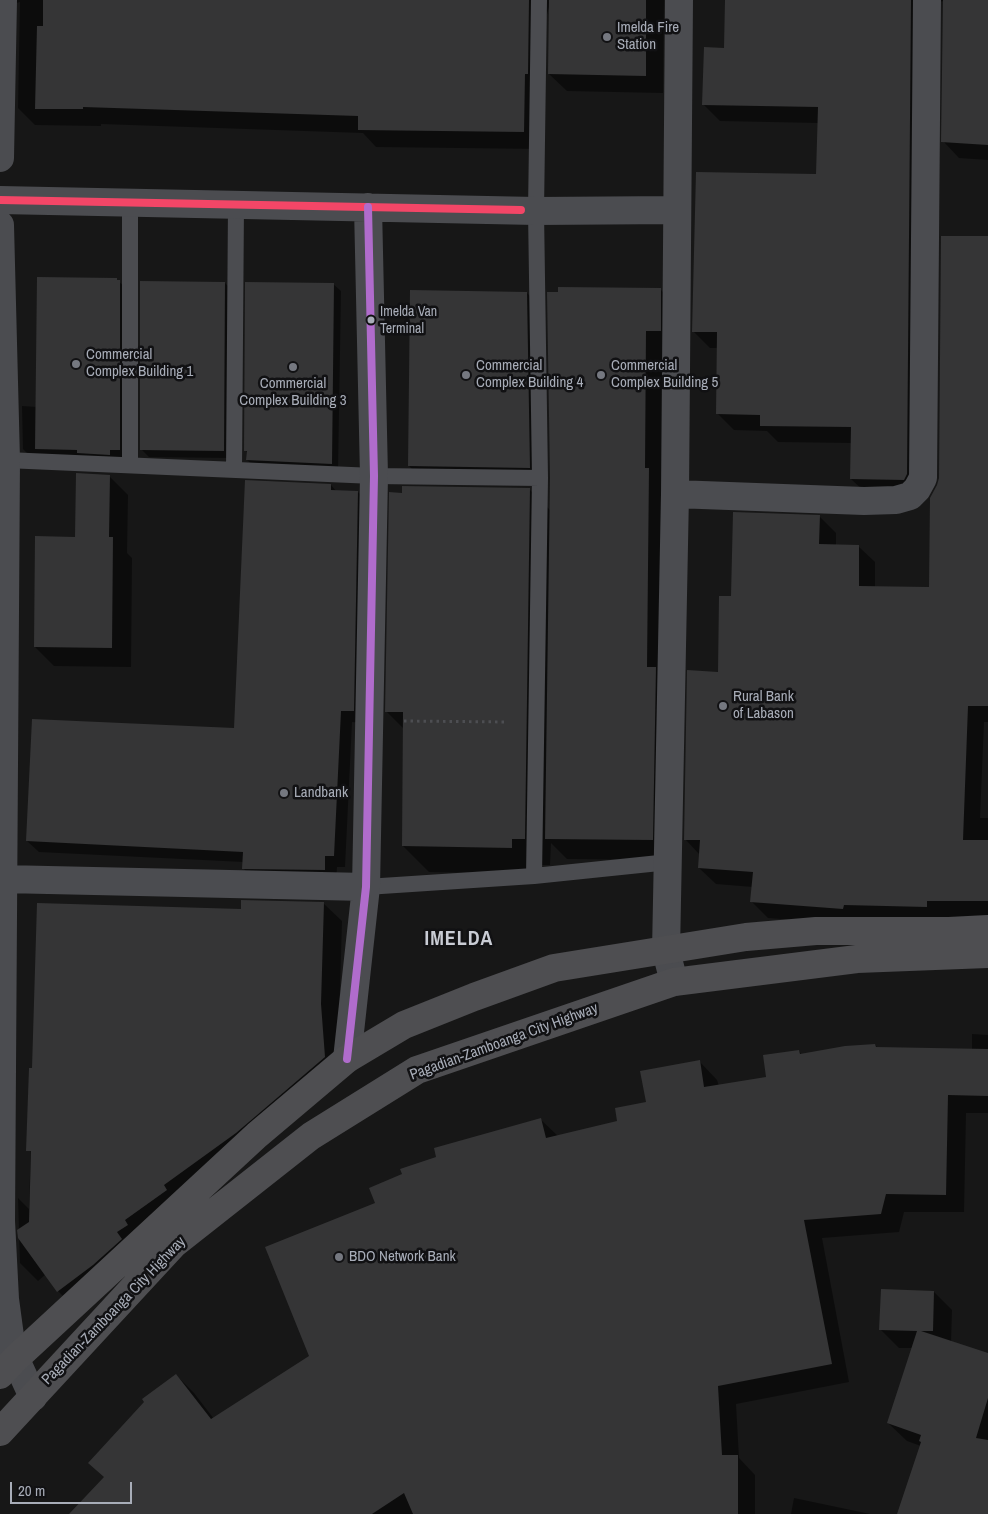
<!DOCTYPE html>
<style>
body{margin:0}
#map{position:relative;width:988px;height:1514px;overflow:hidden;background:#171717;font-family:"Archivo Narrow",sans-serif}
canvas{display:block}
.scale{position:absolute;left:10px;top:1482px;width:122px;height:22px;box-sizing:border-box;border:2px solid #a8adb8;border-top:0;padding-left:6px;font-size:15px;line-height:18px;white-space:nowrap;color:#a8adb8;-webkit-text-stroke:4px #111113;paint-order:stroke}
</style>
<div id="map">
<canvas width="988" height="1514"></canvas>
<div class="scale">20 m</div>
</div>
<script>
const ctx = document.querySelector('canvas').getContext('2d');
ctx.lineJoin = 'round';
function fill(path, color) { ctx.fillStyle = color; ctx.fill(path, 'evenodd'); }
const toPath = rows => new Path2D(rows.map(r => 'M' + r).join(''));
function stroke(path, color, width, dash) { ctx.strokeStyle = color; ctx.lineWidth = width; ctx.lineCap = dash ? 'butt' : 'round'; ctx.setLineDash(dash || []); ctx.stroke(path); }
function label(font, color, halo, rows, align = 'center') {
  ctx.font = font + ' "Archivo Narrow",sans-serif'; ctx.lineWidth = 5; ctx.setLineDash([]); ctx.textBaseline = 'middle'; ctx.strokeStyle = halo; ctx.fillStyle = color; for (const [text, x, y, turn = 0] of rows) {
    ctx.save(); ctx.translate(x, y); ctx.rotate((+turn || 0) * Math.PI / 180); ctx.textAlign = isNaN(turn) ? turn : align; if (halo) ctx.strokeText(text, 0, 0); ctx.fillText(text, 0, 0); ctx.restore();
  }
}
fill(toPath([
 [0,0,664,0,663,93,567,91,549,74,549,7,546,18,542,149,376,147,363,133,101,124,101,126,35,125,18,108,20,2,13,4],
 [726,0,988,0,988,160,959,158,943,141,944,1,936,2,924,491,868,495,851,479,852,443,778,442,767,431,734,430,717,413,718,348,710,348,693,331,818,175,819,123,720,121,704,105,725,49],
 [988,237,988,722,984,722,980,818,988,818,988,917,943,917,943,923,860,925,768,918,752,902,753,887,716,884,699,868,700,855,685,839,720,673,733,597,819,516,836,533,836,545,858,546,875,562,875,588,930,588,938,486],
 [116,279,127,289,127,457,30,456,23,449,22,406,37,407],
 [225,283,232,290,231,458,149,457,141,449],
 [333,284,341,291,338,471,255,467,247,460,248,453,245,450],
 [661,290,681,310,673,860,567,859,551,843,550,865,538,865,538,874,429,872,403,846,404,729,386,711,529,489,551,511],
 [527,293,534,300,537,475,416,473,409,466],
 [109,476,128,495,127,553,132,558,131,667,54,666,35,647,77,538],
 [331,485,337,492,358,492,369,504,365,723,352,722,345,867,337,867,336,882,255,880,243,868,244,862,39,852,27,841,236,730],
 [323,903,342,921,339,1023,343,1076,76,1309,58,1291,46,1274,38,1281,20,1263,18,1198,29,1209,38,904,242,910],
 [972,1034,988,1035,988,1113,966,1113,964,1212,904,1212,899,1232,822,1238,849,1382,736,1404,739,1458,755,1475,755,1514,70,1514,105,1477,176,1375,194,1393,214,1419,310,1357,377,1203,540,1119,558,1136,619,1122,647,1103,699,1061,717,1080,719,1086,767,1078,799,1051,802,1055,875,1045,878,1048,972,1050],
 [934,1292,952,1310,951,1342,988,1354,988,1514,898,1514,921,1446,907,1441,888,1423,912,1348,899,1348,881,1330],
 [794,1498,870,1514,791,1514]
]), '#0007');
fill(toPath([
 [43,0,529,0,528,74,525,74,524,132,358,130,358,116,83,107,83,109,35,109,37,26,43,26],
 [549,0,646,0,646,76,548,74],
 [725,0,911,0,907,474,904,480,850,479,851,427,760,426,760,415,716,414,717,332,692,332,696,172,816,174,818,107,702,105,704,47,724,48],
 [943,0,988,0,988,145,941,142],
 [941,236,988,236,988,706,968,706,963,840,988,840,988,901,927,901,927,907,844,905,843,909,750,902,753,872,698,868,700,840,684,840,687,670,718,672,719,596,731,596,733,512,820,515,819,544,859,545,859,586,929,587,930,498,937,485,939,478],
 [37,277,117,278,117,280,120,280,120,450,110,450,110,455,77,453,77,450,35,449],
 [140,281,225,282,224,451,140,450],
 [245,282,334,283,332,464,246,460,247,451,244,451],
 [558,287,661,288,661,331,646,331,645,468,649,468,647,667,656,667,653,840,545,839,550,478,547,292,558,292],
 [410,290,527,292,530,468,408,466],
 [76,473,110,475,109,537,113,537,112,648,34,647,35,536,75,537],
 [245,480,331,484,331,490,358,491,354,711,341,711,334,856,325,856,325,870,242,869,243,852,26,841,32,719,234,728],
 [402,486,530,488,525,839,512,839,512,848,402,846,403,712,385,712,389,492,402,493],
 [241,900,324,902,321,1004,325,1057,236,1133,164,1185,167,1190,125,1220,128,1225,117,1232,122,1239,93,1265,57,1292,18,1238,17,1230,29,1222,31,1151,26,1151,29,1068,32,1068,37,903,241,909],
 [875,1044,876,1047,988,1049,988,1096,948,1095,946,1195,886,1194,881,1214,804,1220,832,1364,718,1386,722,1455,738,1455,738,1514,413,1514,404,1493,372,1514,69,1514,104,1477,88,1463,144,1402,142,1399,176,1374,211,1419,309,1356,265,1247,375,1203,369,1188,402,1174,400,1169,436,1157,434,1148,541,1118,546,1138,617,1121,615,1108,646,1102,640,1071,700,1060,704,1087,766,1077,763,1055,799,1050,800,1054,845,1046],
 [881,1289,934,1291,933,1331,921,1331,988,1353,988,1398,976,1438,988,1440,988,1514,897,1514,921,1442,919,1441,921,1435,887,1423,917,1331,879,1330]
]), '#353536');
stroke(toPath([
 [404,721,508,722]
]), '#4d4e52', 3, [2.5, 4]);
stroke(toPath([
 [130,202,130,465],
 [6,460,374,476,540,478],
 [234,470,236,204],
 [534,876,540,478,536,211,539,0],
 [366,887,534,876,669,862]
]), '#4b4c50', 16);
stroke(toPath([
 [0,158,3,0],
 [0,200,536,211,676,210],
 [0,225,6,460,1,1221,5,1299,12,1351,33,1397],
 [675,494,864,501,896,500,910,496,917,489,923,478,927,0],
 [3,879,366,887],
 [674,982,666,951,675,494,679,0],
 [347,1059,366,887,374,476,368,207]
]), '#4b4c50', 28);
stroke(toPath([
 [0,1375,15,1359,257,1135,347,1059,404,1025,474,997,554,968,746,937,816,931,949,931,988,929],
 [0,1432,174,1244,311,1136,417,1070,674,982,857,959,988,954]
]), '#4e4e51', 28);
stroke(toPath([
 [0,200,521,210]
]), '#f34667', 8);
stroke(toPath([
 [347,1059,366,887,374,476,368,207]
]), '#b06ccc', 8);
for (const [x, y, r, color] of [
 [607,37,5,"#757880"],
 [371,320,4.5,"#a8adb8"],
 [76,364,5,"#757880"],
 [293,367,5,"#757880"],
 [466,375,5,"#757880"],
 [601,375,5,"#757880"],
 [723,706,5,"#757880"],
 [284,793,5,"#757880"],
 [339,1257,5,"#757880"]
]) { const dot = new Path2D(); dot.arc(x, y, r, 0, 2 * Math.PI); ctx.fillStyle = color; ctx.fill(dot); stroke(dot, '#111113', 2); }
label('14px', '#a8adb8', '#111113', [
 ["Imelda Van",380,312],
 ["Terminal",380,329]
], 'left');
label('15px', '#a8adb8', '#111113', [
 ["Imelda Fire",617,28],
 ["Station",617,45],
 ["Commercial",86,355],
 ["Complex Building 1",86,372],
 ["Commercial",476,366],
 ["Complex Building 4",476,383],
 ["Commercial",611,366],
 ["Complex Building 5",611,383],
 ["Commercial",293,384,"center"],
 ["Complex Building 3",293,401,"center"],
 ["Rural Bank",733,697],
 ["of Labason",733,714],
 ["Landbank",294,793],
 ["BDO Network Bank",349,1257]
], 'left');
label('15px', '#a8adb8', '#111113', [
 ["Pagadian-Zamboanga City Highway",504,1042,-20],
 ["Pagadian-Zamboanga City Highway",114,1311,-46]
]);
ctx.letterSpacing = '1px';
label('bold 20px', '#c9ccd4', '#111113', [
 ["IMELDA",459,940]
]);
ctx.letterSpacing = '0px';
</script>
